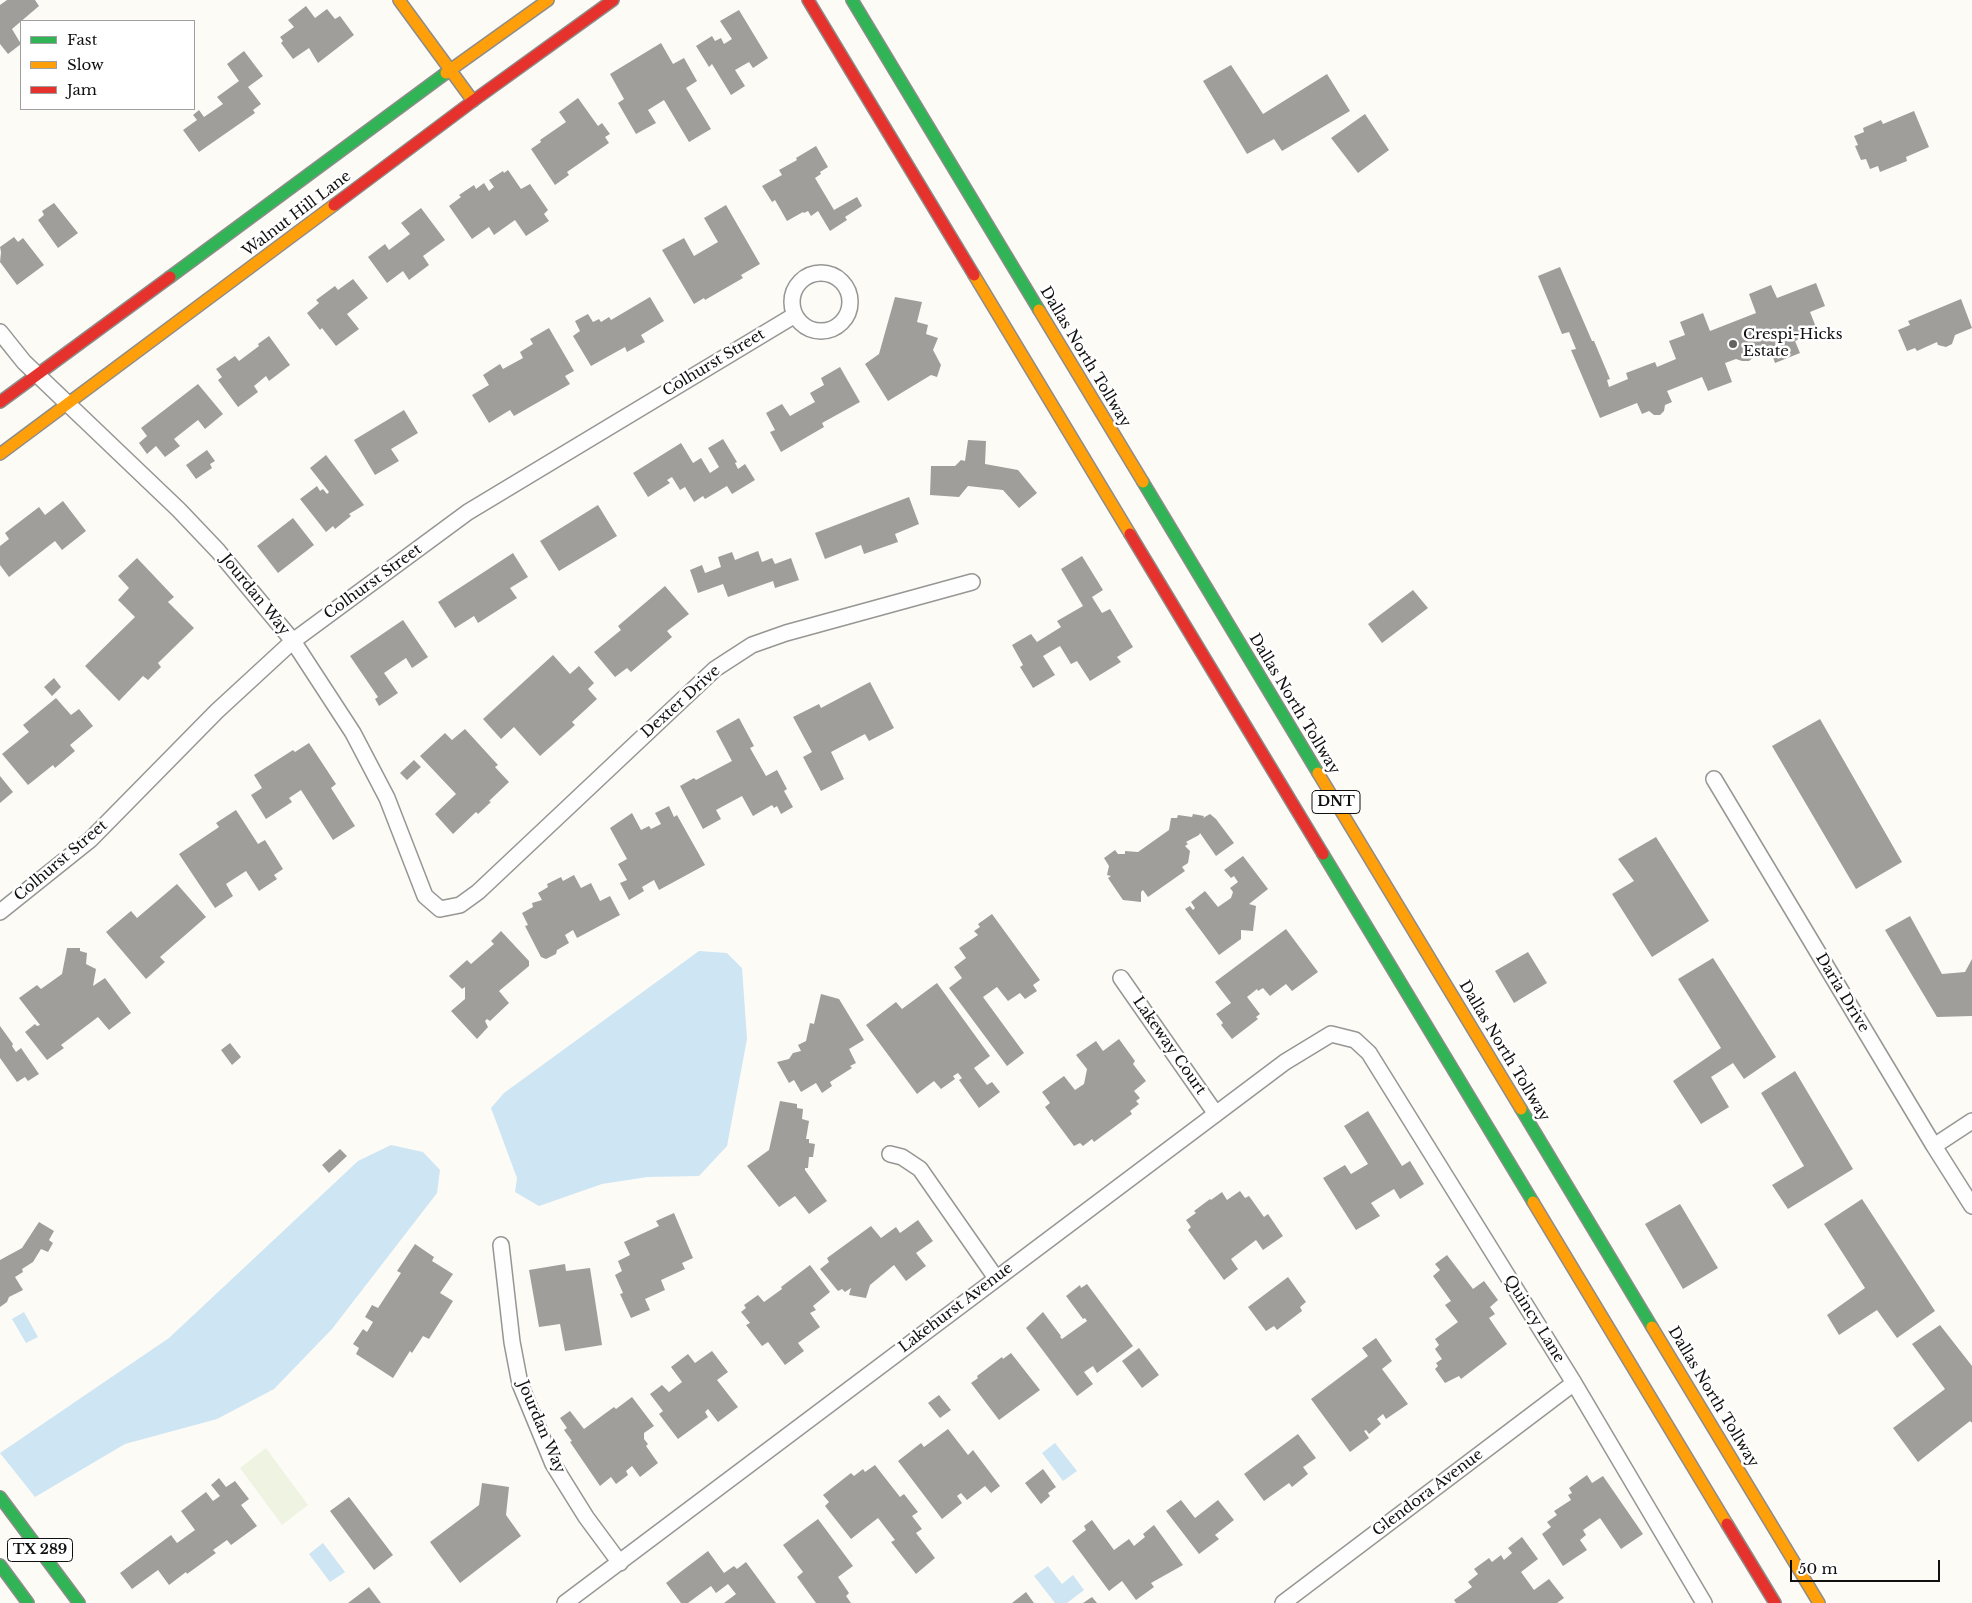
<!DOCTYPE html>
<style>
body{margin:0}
#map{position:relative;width:1972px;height:1603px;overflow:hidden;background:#fcfbf6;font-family:"Libre Baskerville",serif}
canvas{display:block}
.legend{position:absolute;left:20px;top:20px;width:175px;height:90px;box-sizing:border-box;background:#fff;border:1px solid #9f9f9f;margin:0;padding:6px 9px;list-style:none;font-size:15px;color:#101010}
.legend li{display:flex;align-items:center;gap:10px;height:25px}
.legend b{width:25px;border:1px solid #9f9f9f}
.scale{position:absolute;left:1790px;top:1560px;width:150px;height:22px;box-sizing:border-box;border:2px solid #101010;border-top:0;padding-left:6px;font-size:15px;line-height:18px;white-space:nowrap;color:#101010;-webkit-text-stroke:4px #fff;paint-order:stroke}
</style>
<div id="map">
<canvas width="1972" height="1603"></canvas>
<ul class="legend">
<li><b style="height:6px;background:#30b455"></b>Fast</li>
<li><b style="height:6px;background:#ff9f0a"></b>Slow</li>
<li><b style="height:6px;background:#e5322d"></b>Jam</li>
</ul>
<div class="scale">50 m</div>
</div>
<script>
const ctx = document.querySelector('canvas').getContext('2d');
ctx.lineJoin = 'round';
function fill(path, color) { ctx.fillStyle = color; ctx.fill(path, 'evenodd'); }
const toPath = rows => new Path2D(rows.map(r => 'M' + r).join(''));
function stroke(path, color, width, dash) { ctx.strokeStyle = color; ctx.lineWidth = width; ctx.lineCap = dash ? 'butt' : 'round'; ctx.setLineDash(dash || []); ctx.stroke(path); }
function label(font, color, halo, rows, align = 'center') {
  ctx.font = font + ' "Libre Baskerville",serif'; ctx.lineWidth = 5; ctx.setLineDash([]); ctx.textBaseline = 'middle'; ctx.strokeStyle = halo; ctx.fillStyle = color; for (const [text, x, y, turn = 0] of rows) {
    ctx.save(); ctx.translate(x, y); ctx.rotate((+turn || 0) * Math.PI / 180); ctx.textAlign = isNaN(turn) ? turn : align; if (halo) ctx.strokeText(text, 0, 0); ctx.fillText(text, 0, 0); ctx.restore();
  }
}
fill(toPath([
 [266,1448,308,1505,282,1525,240,1468]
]), '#eef4e1');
fill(toPath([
 [699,951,727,953,742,968,747,1039,727,1146,699,1176,647,1177,602,1184,539,1206,515,1192,517,1178,491,1108,504,1093],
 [391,1145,423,1152,440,1170,437,1193,332,1329,274,1389,217,1419,125,1444,35,1497,0,1453,169,1338,358,1161],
 [24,1312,38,1337,26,1343,12,1319],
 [1055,1443,1077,1471,1063,1481,1042,1453],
 [323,1543,345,1572,330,1582,309,1554],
 [1048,1566,1062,1584,1073,1575,1084,1590,1067,1603,1055,1603,1034,1576]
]), '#cee5f4');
fill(toPath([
 [7,0,35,0,39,6,12,29,21,44,8,54,0,44,0,5],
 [306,6,315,18,327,9,335,19,340,16,354,35,318,63,309,48,293,59,281,43,283,41,280,37,294,27,288,20],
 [739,10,768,58,753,68,749,62,735,70,745,86,731,95,712,64,709,67,696,46,712,36,715,41,721,38,724,44,732,39,720,21],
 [661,43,673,64,684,58,697,81,686,88,711,129,689,142,664,100,648,110,656,123,636,134,618,103,624,99,610,74],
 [244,51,263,76,248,87,261,104,253,110,255,113,199,152,183,130,197,120,193,115,199,110,204,117,223,104,217,97,239,81,227,64],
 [1231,65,1263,114,1327,74,1350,111,1282,151,1274,139,1247,154,1203,81],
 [578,98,598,126,602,123,610,134,605,137,609,143,567,172,569,175,555,185,531,149,541,142,540,140,566,122,559,112],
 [1914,111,1929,147,1906,157,1907,161,1880,172,1878,166,1870,169,1866,159,1861,160,1855,146,1858,145,1854,136,1864,132,1863,128,1881,120,1883,124],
 [1365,114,1389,150,1358,173,1331,138],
 [816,146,828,167,820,172,821,174,815,178,834,210,857,197,862,206,845,217,847,220,830,231,818,211,811,216,808,211,804,213,803,212,787,221,775,200,772,202,762,186,782,175,779,170,797,160,796,158],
 [508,170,521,189,530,184,548,210,544,214,549,221,526,236,515,220,494,235,489,227,472,239,449,206,461,197,459,195,474,185,476,189,484,183,489,191,494,187,489,180,503,171,504,173],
 [54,203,78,233,58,248,38,220,44,215,42,211],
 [726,205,760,264,741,275,743,278,705,300,704,298,694,304,662,250,684,238,694,256,718,242,704,218],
 [421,208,445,240,423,256,429,265,409,280,403,271,387,283,368,257,385,244,389,250,410,234,401,223],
 [14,237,18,242,23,238,44,265,17,285,0,262,1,252,0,247],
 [1560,267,1592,341,1594,341,1610,379,1607,380,1609,387,1628,379,1626,373,1655,362,1657,367,1676,359,1669,341,1685,335,1680,322,1703,313,1710,331,1756,313,1749,294,1771,285,1777,298,1816,283,1825,306,1810,312,1818,332,1795,341,1800,353,1775,363,1769,346,1756,350,1754,357,1749,361,1742,361,1736,359,1725,363,1732,382,1708,391,1702,377,1667,391,1672,402,1665,405,1664,411,1660,415,1654,415,1649,411,1642,414,1637,403,1600,418,1571,350,1576,349,1569,332,1562,334,1538,276],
 [353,279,368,298,347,314,359,329,336,346,322,328,320,330,307,313,319,303,316,300,335,286,338,290],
 [650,297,664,321,641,335,645,342,627,352,625,347,591,366,573,336,580,331,575,321,588,314,593,322,599,319,601,322,609,317,611,320],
 [895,297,922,302,917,322,928,325,926,334,938,338,933,350,941,365,937,377,931,375,888,401,865,364,879,354],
 [1961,299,1972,328,1955,335,1952,344,1946,347,1938,345,1937,342,1917,351,1915,348,1907,351,1898,330,1910,325,1908,321],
 [549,328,574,371,565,376,570,384,514,416,510,410,489,423,472,395,489,385,483,375,500,364,503,369,523,358,520,352,533,344,530,339],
 [269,336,290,365,269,381,266,376,254,386,258,392,238,407,218,380,222,377,216,369,235,356,239,361,259,346,258,344],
 [840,367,860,402,822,423,824,427,781,452,770,432,775,430,766,413,782,404,790,416,815,402,810,393,824,385,821,378],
 [198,384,223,414,205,429,198,420,174,439,180,446,165,457,156,446,147,454,139,443,147,436,141,428],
 [404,410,418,433,391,449,399,461,375,475,354,440],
 [723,439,737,462,735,463,738,469,745,464,755,480,732,494,727,486,705,499,703,496,694,502,685,487,680,490,672,477,667,480,670,483,648,497,633,473,681,443,693,463,701,458,710,473,719,467,708,448],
 [968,440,986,441,985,464,1018,470,1037,493,1019,508,1003,490,968,486,959,497,930,495,931,466,955,466,961,460,965,461],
 [207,450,215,461,210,464,212,468,196,479,186,465],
 [326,455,364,505,349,514,351,516,335,529,333,526,326,532,300,499,317,486,320,491,323,489,327,494,329,492,310,468],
 [909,497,919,524,895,534,898,542,864,554,861,545,825,559,815,533],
 [63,501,86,531,62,550,55,541,9,577,0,565,0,546,9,539,5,533,39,507,45,515],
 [598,505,617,536,559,571,540,541],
 [293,518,314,545,278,573,257,546],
 [758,551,762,562,772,558,775,564,791,558,799,580,775,588,773,581,728,597,723,584,698,593,690,570,702,565,705,573,721,567,718,557,732,552,735,560],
 [513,553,528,577,510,588,517,598,478,623,474,616,455,628,438,602],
 [1082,556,1103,590,1092,597,1102,613,1110,609,1133,647,1117,657,1121,662,1090,681,1077,661,1071,664,1060,646,1043,656,1055,675,1033,688,1020,667,1023,665,1012,645,1031,634,1037,642,1061,627,1057,621,1083,606,1061,569],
 [137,558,174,597,168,602,194,628,158,663,161,667,148,680,143,676,119,701,85,666,135,617,118,600,129,588,118,576],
 [665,586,689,614,667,631,672,637,631,672,627,668,615,677,594,652,621,630,618,626],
 [1413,590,1428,608,1382,643,1368,624],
 [403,620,428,657,412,668,406,658,384,673,398,693,379,706,375,699,378,697,350,656],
 [553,655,570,674,579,666,594,683,588,689,597,699,572,722,575,725,540,756,514,727,501,739,483,719],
 [54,678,61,687,52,696,44,687],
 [870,682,894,728,869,741,865,734,831,752,844,779,821,791,803,757,812,752,793,717,819,704,821,708],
 [56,698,71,715,79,709,93,726,70,745,75,751,55,768,53,765,28,785,2,754,29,732,23,725],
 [739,718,754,746,750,748,766,776,777,770,787,789,784,791,793,807,781,814,777,806,774,808,772,805,753,816,742,796,716,810,721,819,703,829,680,786,694,778,696,780,732,761,716,731],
 [1820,719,1902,862,1856,889,1772,746],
 [465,729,498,765,495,767,509,782,489,801,491,802,478,814,476,812,453,834,435,814,456,794,420,756,445,733,452,740],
 [309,743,336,784,331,788,355,826,333,840,301,790,289,798,292,802,266,819,251,795,262,788,254,775,293,750,295,752],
 [414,760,421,767,407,780,400,773],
 [0,776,13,792,0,803],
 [669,806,674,817,677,815,705,865,659,890,654,880,642,887,644,891,629,900,620,883,627,880,618,864,627,859,610,828,632,813,641,830,649,826,651,829,661,824,655,813],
 [236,810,258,844,265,840,283,869,274,875,277,879,259,891,246,871,226,884,233,896,215,908,179,854,219,827,216,823],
 [1193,814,1204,816,1203,818,1210,814,1216,819,1234,843,1216,856,1200,833,1199,835,1186,842,1188,844,1185,846,1190,851,1188,863,1182,867,1185,871,1148,897,1143,890,1141,892,1141,902,1123,900,1108,878,1111,876,1107,875,1109,866,1104,858,1115,850,1118,854,1125,854,1125,851,1138,852,1169,830,1171,818,1177,818,1178,815,1192,817],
 [1656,837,1709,921,1652,957,1612,894,1634,881,1618,859],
 [1243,856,1268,889,1249,904,1256,906,1253,931,1241,930,1241,939,1219,955,1185,909,1190,906,1193,910,1195,908,1191,902,1205,891,1218,907,1231,898,1233,892,1230,888,1238,882,1234,876,1231,878,1224,870],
 [574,875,581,888,591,883,600,901,610,896,620,915,577,938,573,930,565,935,569,943,557,950,556,954,546,959,541,957,525,926,528,925,522,913,533,907,532,903,542,900,538,893,548,887,547,884,561,877,563,881],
 [177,884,206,917,160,957,165,962,146,979,106,932,131,911,137,918],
 [992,914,1040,980,1033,985,1037,991,1025,999,1020,993,1008,1001,997,987,983,997,1024,1053,1007,1066,949,988,962,978,954,967,966,958,959,948,978,935,974,931,980,927,978,924],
 [1910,916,1942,974,1965,972,1972,959,1972,1016,1937,1017,1885,930],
 [1286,929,1318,972,1292,991,1286,984,1270,996,1263,988,1258,991,1257,989,1247,997,1260,1014,1256,1017,1258,1019,1232,1039,1221,1025,1223,1023,1216,1014,1231,1003,1215,982],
 [501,931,529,961,529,966,499,991,509,1003,490,1021,487,1019,485,1021,488,1027,477,1039,451,1011,465,999,465,987,462,989,449,976,467,960,471,964,494,944,491,941],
 [67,948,80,948,80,951,87,953,86,964,96,969,93,986,105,978,131,1013,109,1030,98,1017,61,1045,64,1048,47,1060,25,1032,35,1024,37,1026,40,1025,19,998,37,985,41,989,62,974],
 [1528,952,1547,983,1514,1003,1495,971],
 [1713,958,1776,1057,1744,1079,1733,1063,1711,1077,1729,1107,1701,1124,1673,1081,1721,1048,1678,979],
 [937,983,990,1056,974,1068,987,1085,992,1082,1000,1092,979,1108,959,1080,962,1078,958,1073,953,1076,955,1079,941,1089,934,1081,917,1094,866,1025,896,1002,902,1009],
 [821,994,839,999,864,1040,849,1049,856,1063,850,1066,852,1068,830,1082,832,1086,822,1093,816,1083,801,1092,794,1080,789,1083,777,1062,789,1059,793,1053,801,1051,798,1045,806,1041,810,1023,814,1024],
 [0,1026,13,1044,12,1046,16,1052,21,1048,39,1074,28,1081,25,1077,17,1082,0,1058],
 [1119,1039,1135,1061,1133,1064,1146,1081,1134,1091,1140,1098,1136,1101,1139,1104,1130,1111,1132,1114,1094,1142,1092,1139,1083,1146,1080,1143,1074,1146,1045,1107,1050,1103,1042,1092,1064,1076,1075,1090,1084,1084,1087,1069,1076,1055,1096,1041,1103,1051],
 [230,1043,241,1057,232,1065,221,1050],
 [1795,1071,1853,1169,1788,1209,1772,1185,1804,1166,1761,1093],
 [780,1101,797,1104,797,1108,803,1109,802,1119,809,1121,806,1139,809,1139,809,1143,815,1144,813,1157,809,1157,808,1168,805,1168,805,1170,827,1201,809,1214,795,1196,779,1207,747,1166,769,1150],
 [1368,1111,1402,1166,1410,1161,1424,1184,1400,1199,1394,1189,1371,1203,1380,1216,1356,1230,1323,1178,1345,1165,1351,1174,1368,1164,1344,1126],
 [340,1149,347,1156,329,1173,322,1165],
 [1240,1191,1245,1198,1249,1196,1264,1217,1268,1214,1283,1236,1263,1250,1256,1240,1231,1259,1238,1269,1224,1280,1188,1230,1191,1227,1186,1220,1196,1213,1194,1211,1210,1199,1211,1200,1222,1192,1227,1200],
 [1862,1199,1935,1311,1897,1338,1877,1310,1839,1335,1827,1315,1865,1288,1824,1224],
 [1680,1204,1718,1268,1683,1289,1645,1224],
 [674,1213,693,1258,682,1263,685,1269,661,1280,665,1290,645,1299,650,1310,631,1318,620,1294,623,1293,615,1275,622,1271,618,1261,630,1255,624,1242,659,1226,656,1221],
 [918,1220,933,1241,916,1253,926,1266,906,1281,894,1265,870,1285,866,1298,849,1295,851,1288,845,1292,842,1289,838,1291,820,1269,829,1262,827,1258,871,1226,881,1238,896,1227,900,1233],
 [39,1222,54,1231,49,1240,53,1243,48,1252,41,1249,33,1262,22,1269,23,1272,15,1277,23,1290,9,1297,7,1302,0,1307,0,1260,22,1248],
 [415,1244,434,1257,432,1261,453,1274,440,1293,453,1301,429,1339,423,1336,412,1353,410,1351,393,1378,356,1354,359,1348,353,1344,363,1329,367,1332,373,1322,365,1317,372,1305,378,1308,401,1273,397,1271],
 [1447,1255,1473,1289,1484,1281,1498,1300,1490,1307,1495,1314,1489,1318,1507,1344,1461,1379,1459,1376,1445,1383,1435,1369,1438,1366,1436,1363,1442,1359,1435,1349,1439,1345,1435,1339,1458,1322,1445,1305,1451,1301,1433,1276,1440,1270,1435,1264],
 [565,1264,566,1271,590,1268,602,1345,565,1351,560,1324,539,1327,529,1270],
 [810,1265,830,1292,813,1306,816,1310,810,1313,820,1327,798,1343,804,1351,785,1365,768,1342,762,1346,746,1325,750,1323,741,1312,746,1308,744,1305,758,1295,764,1302,782,1289,781,1287],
 [1288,1277,1306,1302,1300,1307,1302,1311,1277,1330,1274,1326,1266,1331,1248,1307],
 [1087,1284,1133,1346,1097,1373,1093,1366,1084,1372,1093,1384,1077,1396,1026,1328,1043,1312,1061,1336,1060,1337,1062,1339,1087,1321,1085,1318,1083,1319,1066,1296,1080,1285,1081,1288],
 [1940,1325,1972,1366,1972,1423,1970,1421,1918,1462,1893,1428,1945,1389,1912,1344],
 [1376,1338,1392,1361,1382,1369,1408,1404,1386,1419,1383,1414,1377,1419,1381,1424,1369,1434,1366,1430,1364,1431,1369,1438,1350,1452,1311,1399,1368,1356,1362,1348],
 [1139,1348,1159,1375,1142,1388,1122,1361],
 [712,1351,728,1372,717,1380,738,1407,718,1422,708,1409,705,1412,708,1417,678,1439,659,1414,663,1411,650,1394,662,1385,669,1392,682,1382,671,1367,688,1354,695,1363],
 [1011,1353,1040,1390,999,1420,971,1383,978,1378,977,1376,1002,1357,1003,1359],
 [939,1395,951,1410,940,1418,928,1403],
 [632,1397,654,1426,644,1433,644,1439,648,1444,646,1446,658,1463,640,1477,632,1466,626,1471,628,1475,616,1484,611,1477,600,1486,570,1442,572,1441,564,1430,567,1428,560,1418,570,1411,584,1429,614,1407,616,1409],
 [948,1429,968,1455,973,1450,1000,1486,991,1493,985,1486,967,1500,961,1493,957,1496,962,1503,942,1519,898,1461,921,1443,924,1447],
 [1298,1434,1316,1458,1303,1467,1308,1474,1292,1487,1289,1483,1264,1501,1244,1474],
 [875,1465,900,1497,904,1494,918,1512,912,1516,922,1529,916,1533,935,1558,916,1574,891,1542,895,1540,878,1518,851,1539,825,1506,829,1502,823,1495,851,1473,854,1476,863,1469,865,1472],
 [1043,1469,1056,1487,1048,1493,1050,1496,1041,1504,1025,1483],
 [1587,1475,1592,1483,1603,1476,1643,1534,1621,1549,1600,1518,1583,1530,1586,1535,1580,1540,1587,1550,1563,1566,1542,1534,1551,1527,1547,1522,1557,1515,1554,1511,1571,1500,1568,1495,1572,1493,1569,1488],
 [219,1478,226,1487,235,1481,249,1499,241,1505,257,1526,231,1545,227,1540,213,1550,216,1553,187,1574,186,1572,169,1585,158,1570,132,1589,120,1573,171,1535,177,1543,195,1530,181,1511,206,1492,213,1501,220,1496,211,1485],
 [482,1483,509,1487,506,1515,521,1536,460,1583,430,1542,479,1505],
 [349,1497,393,1555,374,1570,330,1511],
 [1181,1500,1195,1518,1218,1500,1234,1520,1215,1535,1219,1539,1199,1554,1166,1511],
 [818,1519,853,1566,838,1577,849,1593,846,1596,851,1603,816,1603,797,1577,803,1572,783,1545],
 [1092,1520,1114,1550,1129,1539,1134,1546,1145,1537,1143,1534,1154,1525,1183,1565,1151,1583,1154,1587,1136,1600,1122,1581,1109,1591,1072,1541,1086,1530,1084,1526],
 [1522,1537,1538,1559,1521,1572,1534,1590,1549,1579,1564,1598,1557,1603,1456,1603,1454,1600,1472,1587,1468,1582,1478,1574,1474,1569,1489,1558,1492,1562,1501,1555,1504,1560,1512,1553,1508,1548],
 [708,1551,724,1573,734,1566,737,1569,746,1562,776,1603,724,1603,736,1594,728,1584,716,1593,711,1586,688,1603,681,1603,666,1583],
 [369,1587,381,1603,348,1603],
 [1026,1592,1034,1603,1012,1603],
 [1092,1597,1097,1603,1083,1603]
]), '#a09e9b');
const street = toPath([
 '792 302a29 29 0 1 1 58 0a29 29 0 1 1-58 0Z',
 [0,332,24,362,179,510,218,551,293,641,353,733,387,798,425,896,440,909,460,905,478,892,715,669,752,645,786,633,972,582],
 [1714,779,1934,1146,1972,1206],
 [0,912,90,840,217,711,293,641,468,512,795,315],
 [1121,978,1216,1114],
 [1934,1146,1972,1121],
 [890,1154,902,1157,920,1169,996,1278],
 [501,1245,512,1342,520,1384,553,1464,586,1517,620,1563],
 [565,1603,1285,1062,1331,1034,1355,1040,1369,1053,1574,1383,1704,1603],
 [1283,1603,1574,1383]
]);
const fast = toPath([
 [852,0,1039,310],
 [170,277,446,73],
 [1143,482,1318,773],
 [1323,854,1533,1202],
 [1521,1109,1652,1327],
 [0,1497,79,1603],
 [0,1565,28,1603]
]);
const slow = toPath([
 [399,0,473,101],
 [446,73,548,0],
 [974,275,1130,534],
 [1039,310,1143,482],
 [0,454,334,205],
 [1318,773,1521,1109],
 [1533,1202,1727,1524],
 [1652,1327,1819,1603]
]);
const jam = toPath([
 [808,0,974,275],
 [334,205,473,101,613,0],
 [0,402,170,277],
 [1130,534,1323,854],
 [1727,1524,1775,1603]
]);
stroke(street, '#969694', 18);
stroke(fast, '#8d8c8a', 14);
stroke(slow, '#8d8c8a', 14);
stroke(jam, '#8d8c8a', 14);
stroke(street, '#fffefe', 15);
stroke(fast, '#30b455', 11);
stroke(slow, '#ff9f0a', 11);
stroke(jam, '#e5322d', 11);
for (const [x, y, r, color] of [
 [1733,344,5,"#636260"]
]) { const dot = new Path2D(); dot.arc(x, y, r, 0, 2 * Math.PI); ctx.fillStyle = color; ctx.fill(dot); stroke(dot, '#fff', 2); }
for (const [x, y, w] of [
 [1336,802,48],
 [40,1550,65]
]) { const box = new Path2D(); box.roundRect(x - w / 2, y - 11.5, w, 23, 4); ctx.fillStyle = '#fff'; ctx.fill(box); stroke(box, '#101010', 1); }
label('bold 14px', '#101010', null, [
 ["DNT",1336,802],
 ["TX 289",40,1550]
]);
label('15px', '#101010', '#fff', [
 ["Walnut Hill Lane",297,214,-37],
 ["Dallas North Tollway",1085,357,59],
 ["Colhurst Street",714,363,-31],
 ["Colhurst Street",373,582,-36],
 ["Jourdan Way",255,595,51],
 ["Dexter Drive",681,702,-42],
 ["Dallas North Tollway",1294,704,59],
 ["Colhurst Street",61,861,-40],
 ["Daria Drive",1842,993,59],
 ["Lakeway Court",1169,1046,55],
 ["Dallas North Tollway",1504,1051,59],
 ["Lakehurst Avenue",956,1308,-37],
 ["Quincy Lane",1534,1319,58],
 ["Dallas North Tollway",1713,1397,59],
 ["Jourdan Way",541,1427,67],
 ["Glendora Avenue",1428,1493,-37]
]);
label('15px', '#101010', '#fff', [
 ["Crespi-Hicks",1743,335],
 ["Estate",1743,352]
], 'left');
</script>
